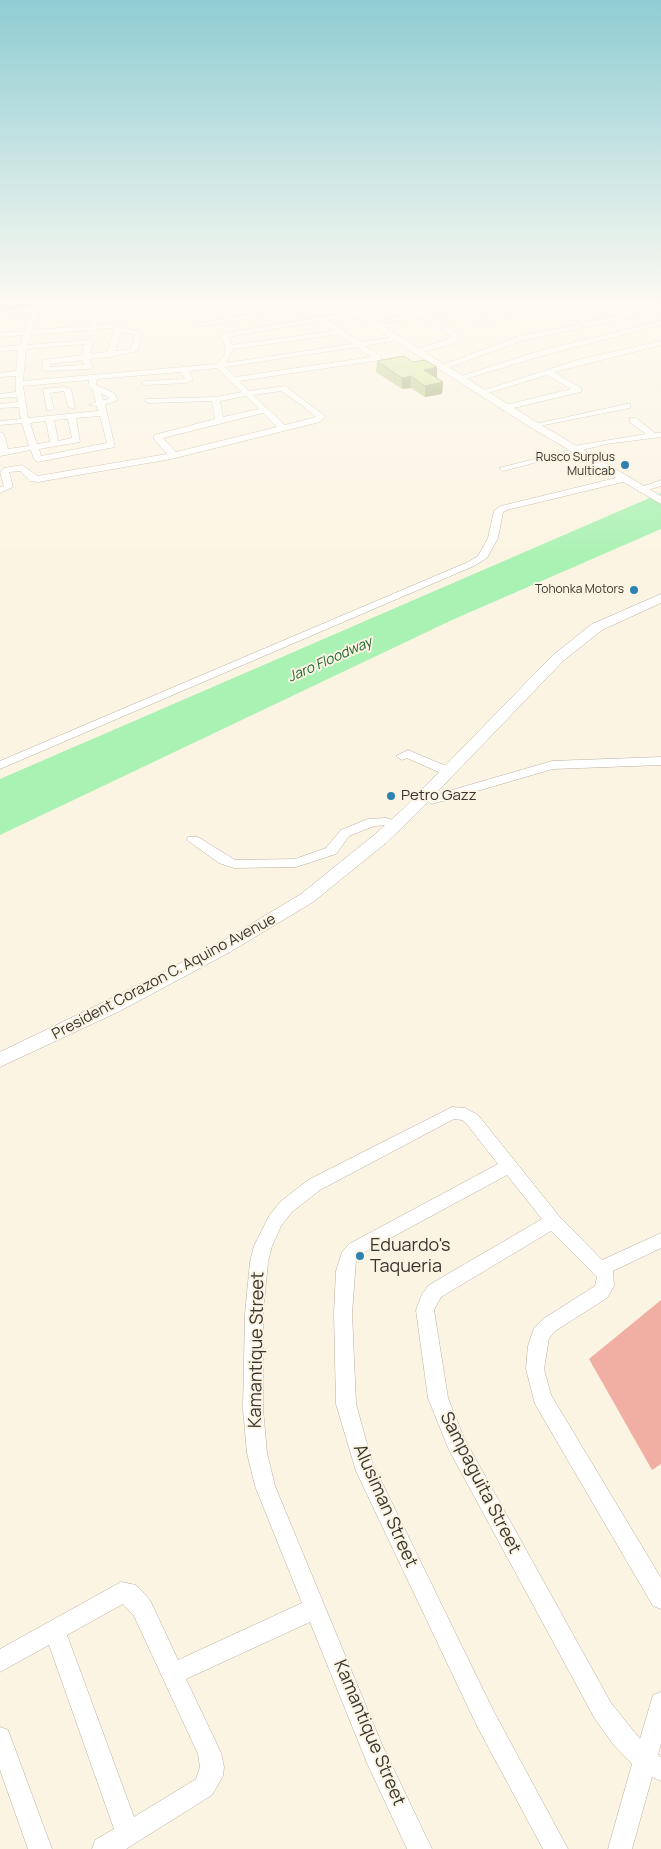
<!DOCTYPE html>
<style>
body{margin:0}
canvas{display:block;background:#fbf4e2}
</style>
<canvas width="661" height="1849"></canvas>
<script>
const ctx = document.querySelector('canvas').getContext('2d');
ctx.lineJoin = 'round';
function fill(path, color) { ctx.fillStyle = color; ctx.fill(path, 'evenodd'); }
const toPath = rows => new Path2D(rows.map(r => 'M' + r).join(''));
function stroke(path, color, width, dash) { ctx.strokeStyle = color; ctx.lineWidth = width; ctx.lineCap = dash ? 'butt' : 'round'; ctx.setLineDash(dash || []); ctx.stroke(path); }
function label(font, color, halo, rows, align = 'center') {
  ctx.font = font + ' Manrope,sans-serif'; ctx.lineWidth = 4; ctx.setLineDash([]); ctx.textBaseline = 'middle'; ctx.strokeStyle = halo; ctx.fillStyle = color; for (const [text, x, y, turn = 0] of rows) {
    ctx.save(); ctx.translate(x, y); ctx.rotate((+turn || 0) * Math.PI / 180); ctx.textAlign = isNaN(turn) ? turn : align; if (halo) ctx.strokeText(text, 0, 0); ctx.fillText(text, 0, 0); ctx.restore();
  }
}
fill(toPath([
 [0,301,46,301,29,308,0,312],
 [661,1300,661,1464,652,1470,589,1359]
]), '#f1afa4');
fill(toPath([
 [661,493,661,529,452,620,0,835,0,779]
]), '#aaf2b3');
const minor = toPath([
 [76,301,96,301,39,311,32,330,90,326,97,301,103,301,97,325,111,324,141,333,138,351,110,357,89,359,93,367,89,369,46,371,42,369,43,360,82,355,85,344,26,349,23,381,217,364,224,355,226,347,220,336,226,333,356,311,358,314,327,320,360,342,397,337,401,339,365,346,381,356,381,360,239,381,249,391,285,386,324,415,325,417,320,422,171,459,38,482,30,481,20,471,9,472,13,487,0,493,0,487,4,486,0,472,4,468,22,465,38,476,167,454,154,439,154,435,215,419,212,401,149,403,145,401,146,399,216,397,242,392,217,368,189,371,193,380,186,383,145,385,141,383,145,381,185,379,181,372,97,379,96,385,114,393,118,400,105,405,115,447,38,462,34,459,31,450,0,456,0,432,4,434,8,449,29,446,22,423,0,425,0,421,21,419,19,407,0,408,0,404,18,402,17,397,0,398,0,394,16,392,16,376,0,377,0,373,16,371,18,350,0,351,0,347,20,345,23,335,0,337,0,333,25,331,32,312,0,315,0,311,76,301],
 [319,321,334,331,232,345,228,337,319,321],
 [111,328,114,329,107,352,90,354,93,342,89,340,27,345,31,335,89,330,87,334,91,336,96,329,111,328],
 [121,331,135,335,131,349,115,351,121,331],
 [339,334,352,344,226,363,233,349,339,334],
 [357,347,371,357,235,377,225,367,357,347],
 [82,360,84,365,50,367,50,364,82,360],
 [89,380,88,386,92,389,96,402,89,405,97,406,98,411,28,418,23,386,89,380],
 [281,391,303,406,316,417,285,425,253,395,281,391],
 [101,393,108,397,109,399,103,400,101,393],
 [246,396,259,409,223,417,220,401,246,396],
 [263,413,277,427,176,452,163,438,263,413],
 [100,416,107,443,41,456,39,449,80,442,76,418,100,416],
 [68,419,72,438,58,441,54,420,68,419],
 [46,421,50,442,37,444,30,423,46,421],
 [187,301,194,302,189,307,199,323,259,314,262,316,197,327,182,306,187,301],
 [396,301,404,301,423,312,480,301,490,302,428,315,460,335,455,343,417,354,414,354,414,350,449,339,452,336,421,317,370,325,370,323,415,314,396,301],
 [605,301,613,301,610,305,627,312,659,301,661,305,609,322,524,340,444,369,437,367,519,336,583,324,567,314,567,312,571,312,590,322,621,314,606,307,603,304,605,301],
 [526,302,562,302,530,305,481,323,476,322,526,302],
 [661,321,661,325,545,355,462,380,455,378,539,351,661,321],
 [661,341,661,345,554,372,581,388,581,392,505,410,502,410,502,406,571,389,547,375,485,394,478,392,581,359,661,341],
 [64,387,71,389,75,409,68,407,64,391,50,393,54,409,47,411,43,389,64,387],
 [627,404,630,404,630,408,534,427,530,425,627,404],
 [630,418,636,418,655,433,661,433,661,437,606,444,503,471,499,468,570,450,573,446,646,434,630,422,630,418],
 [624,476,627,477,627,481,507,510,503,512,498,538,487,558,474,566,0,769,0,761,468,562,478,556,488,538,494,511,501,506,624,476],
 [661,480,661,486,640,492,636,489,661,480],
 [408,750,451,768,453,771,447,775,443,774,407,758,402,760,396,756,408,750],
 [661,757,661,765,553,769,432,804,426,800,428,797,552,761,661,757],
 [386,818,390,819,392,822,390,825,374,826,349,836,336,854,296,867,234,868,219,863,187,840,188,837,198,837,235,860,295,859,326,848,341,830,368,819,386,818],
 [452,1107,465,1108,478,1115,559,1216,602,1260,661,1233,661,1248,613,1271,614,1286,607,1298,555,1331,549,1338,544,1369,551,1395,661,1578,661,1609,653,1606,535,1404,526,1369,528,1346,534,1328,543,1319,595,1286,597,1277,551,1231,441,1297,434,1310,448,1398,464,1438,611,1703,640,1739,653,1695,661,1692,661,1744,658,1755,661,1757,661,1781,652,1777,632,1849,608,1849,632,1764,613,1744,595,1719,449,1450,428,1398,416,1310,422,1294,429,1285,542,1219,507,1175,361,1254,356,1260,352,1313,356,1404,372,1462,493,1710,568,1849,543,1849,477,1726,356,1471,336,1404,334,1313,336,1271,342,1252,349,1244,498,1164,466,1123,462,1120,454,1119,320,1190,292,1212,281,1226,272,1246,268,1262,263,1314,263,1409,267,1453,275,1486,383,1747,432,1849,407,1849,367,1763,310,1622,186,1679,221,1753,224,1767,223,1776,212,1795,126,1849,92,1849,95,1840,114,1829,49,1645,0,1672,0,1649,121,1582,136,1585,150,1600,178,1660,302,1603,255,1486,247,1453,243,1409,245,1314,250,1262,254,1246,269,1216,280,1202,308,1180,452,1107],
 [123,1604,134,1616,198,1754,200,1767,196,1779,134,1817,67,1635,123,1604],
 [0,1727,8,1730,52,1849,28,1849,0,1770,0,1727]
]);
const major = toPath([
 [332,301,343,301,538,423,661,496,661,504,530,427,332,301],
 [661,594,661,603,602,630,563,661,415,815,386,843,313,902,230,952,120,1011,0,1067,0,1052,106,1001,218,944,301,894,374,835,403,809,553,655,592,624,661,594]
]);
stroke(minor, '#b9b2a1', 1);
stroke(major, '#b9b2a1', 1);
fill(minor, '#fff');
fill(major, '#fff');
fill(toPath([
 [377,361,413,362,443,382,442,394,425,397,411,388,402,389,376,372]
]), '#b4c278');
fill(toPath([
 [437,367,437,379,424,370],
 [411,376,411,388,402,389,402,378],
 [443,382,442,394,425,397,425,386]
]), '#929e62');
const building = toPath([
 [404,356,413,362,425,360,437,367,424,370,443,382,425,386,411,376,402,378,377,361,404,356]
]);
fill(building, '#d1e28c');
stroke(building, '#929e62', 1);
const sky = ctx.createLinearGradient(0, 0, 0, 560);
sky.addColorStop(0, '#8fcdd3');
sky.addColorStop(0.54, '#fdfaf2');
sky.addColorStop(1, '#fdfaf200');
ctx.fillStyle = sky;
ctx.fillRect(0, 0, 661, 560);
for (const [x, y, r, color] of [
 [625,465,5,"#2c83b2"],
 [634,590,5,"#2c83b2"],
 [391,796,5,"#2c83b2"],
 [360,1256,5,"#2c83b2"]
]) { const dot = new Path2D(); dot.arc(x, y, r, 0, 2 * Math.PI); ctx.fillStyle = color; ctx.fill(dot); stroke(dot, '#fbf4e2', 2); }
label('12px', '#38352e', '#fbf4e2', [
 ["Rusco Surplus",615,458],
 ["Multicab",615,472],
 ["Tohonka Motors",624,590]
], 'right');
label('italic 14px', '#206830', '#fbf4e2', [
 ["Jaro Floodway",330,660,-24]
]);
label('15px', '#38352e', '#fbf4e2', [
 ["Petro Gazz",401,796]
], 'left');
label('15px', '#38352e', '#fbf4e2', [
 ["President Corazon C. Aquino Avenue",164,977,-28]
]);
label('18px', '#38352e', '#fbf4e2', [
 ["Eduardo's",370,1246],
 ["Taqueria",370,1267]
], 'left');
label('18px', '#38352e', '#fbf4e2', [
 ["Kamantique Street",257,1350,-89],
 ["Sampaguita Street",480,1483,63],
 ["Alusiman Street",385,1506,66],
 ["Kamantique Street",369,1733,67]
]);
</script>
